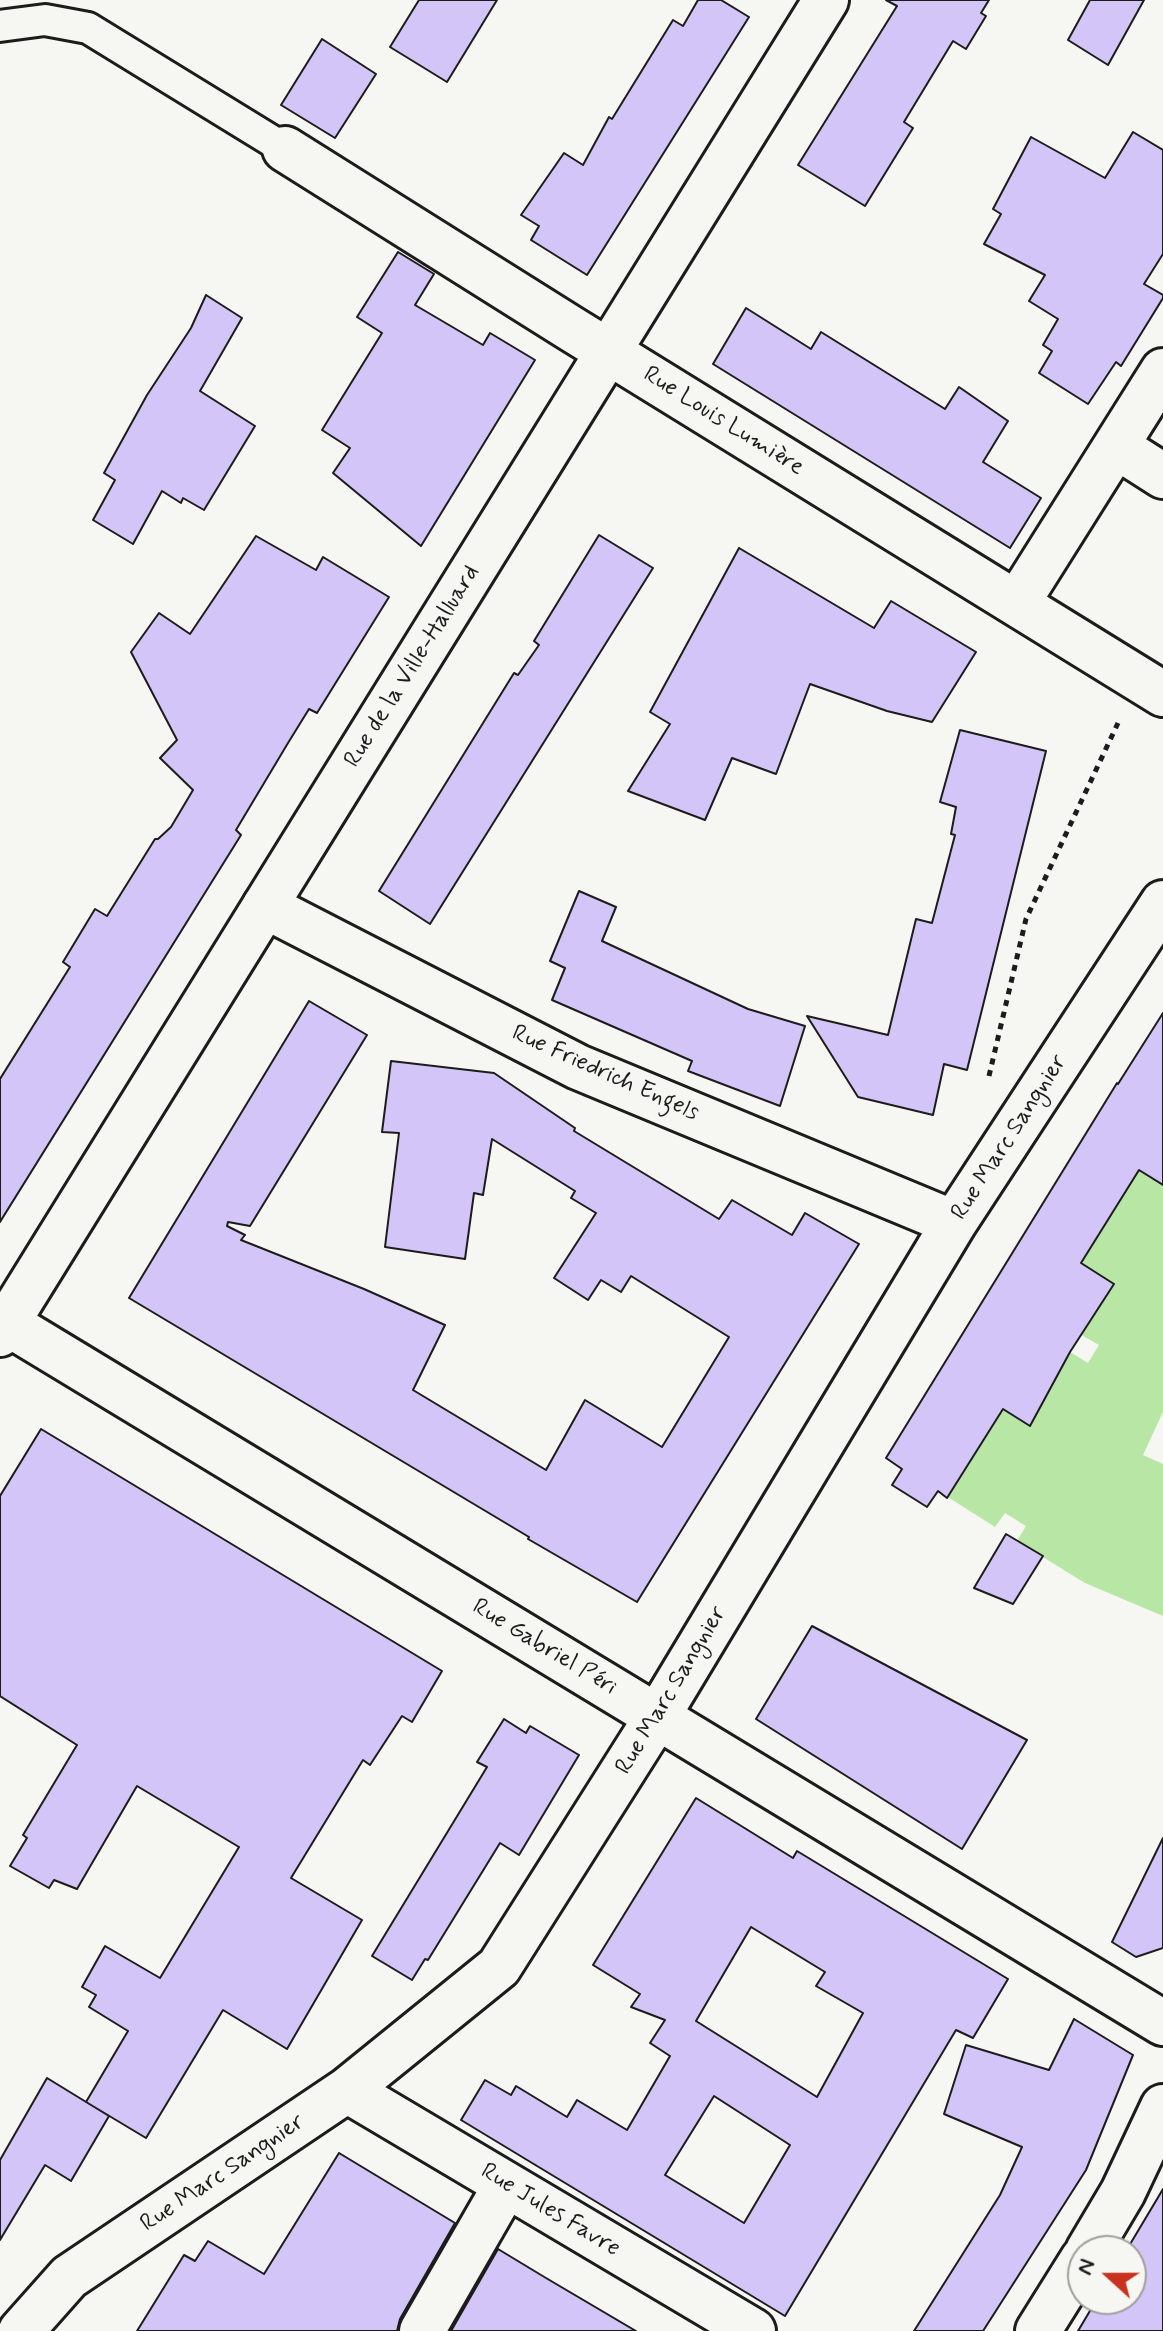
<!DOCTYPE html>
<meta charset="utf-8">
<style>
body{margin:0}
#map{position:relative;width:1163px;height:2331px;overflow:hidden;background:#f6f6f2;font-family:Mynerve,sans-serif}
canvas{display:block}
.north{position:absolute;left:1067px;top:2235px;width:80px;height:80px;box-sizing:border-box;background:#f6f6f2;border:2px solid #9f9f9c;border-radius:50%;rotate:291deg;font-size:22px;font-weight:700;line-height:32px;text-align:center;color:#1c1c1c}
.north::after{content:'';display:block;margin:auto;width:28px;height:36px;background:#c8321e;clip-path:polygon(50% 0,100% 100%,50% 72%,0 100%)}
</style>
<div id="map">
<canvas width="1163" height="2331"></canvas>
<div class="north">N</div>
</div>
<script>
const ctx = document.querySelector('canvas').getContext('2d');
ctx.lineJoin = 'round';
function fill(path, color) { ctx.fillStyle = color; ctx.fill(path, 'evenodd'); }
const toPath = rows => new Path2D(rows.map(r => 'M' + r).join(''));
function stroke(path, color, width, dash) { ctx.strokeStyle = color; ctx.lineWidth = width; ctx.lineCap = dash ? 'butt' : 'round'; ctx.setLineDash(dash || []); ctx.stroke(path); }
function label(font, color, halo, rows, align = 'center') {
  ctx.font = font + ' Mynerve,sans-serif'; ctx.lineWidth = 6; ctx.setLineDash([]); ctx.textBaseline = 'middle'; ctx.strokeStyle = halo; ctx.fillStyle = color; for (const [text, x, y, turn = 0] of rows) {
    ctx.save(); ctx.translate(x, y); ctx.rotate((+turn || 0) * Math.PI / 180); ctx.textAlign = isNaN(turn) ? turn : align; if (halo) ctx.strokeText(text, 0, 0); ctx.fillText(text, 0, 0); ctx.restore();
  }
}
fill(toPath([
 [1133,1166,1156,1181,1163,1171,1163,1412,1143,1455,1163,1464,1163,1616,1085,1583,1017,1541,1026,1526,1005,1513,995,1527,940,1492,973,1441,975,1442,985,1429,990,1431,1003,1409,1030,1425,1042,1403,1025,1392,1055,1343,1038,1333,1054,1308,1083,1327,1114,1284,1093,1270,1080,1288,1069,1282,1110,1217,1101,1212,1122,1180,1124,1182],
 [1071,1329,1099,1345,1088,1363,1059,1345]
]), '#b8e7a5');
const building = toPath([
 [419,0,497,0,447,82,390,47,419,0],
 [698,0,721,0,749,17,587,275,531,240,539,226,521,215,564,153,583,165,609,117,612,119,673,20,683,26,698,0],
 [886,0,989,0,981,13,986,16,966,49,953,41,904,122,913,128,865,206,798,165,897,6,886,0],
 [1090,0,1144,0,1108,65,1068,40,1090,0],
 [322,39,376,74,335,138,281,105,322,39],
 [1133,132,1163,150,1163,254,1144,284,1163,295,1163,298,1121,366,1116,362,1088,404,1039,373,1052,351,1043,345,1058,319,1029,301,1045,275,984,244,1001,214,993,209,1031,137,1105,178,1133,132],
 [398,252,434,274,415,305,483,345,490,333,535,360,421,546,333,473,350,448,322,430,382,333,357,317,398,252],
 [206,295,242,318,200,391,255,426,204,510,183,498,181,503,162,491,133,544,93,520,115,480,104,473,147,395,191,328,206,295],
 [746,308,811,349,821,332,945,409,959,387,1008,421,983,462,1041,498,1010,548,713,364,746,308],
 [599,535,653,568,430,924,379,891,514,673,518,675,539,645,534,641,599,535],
 [256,536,316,570,323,557,389,597,317,713,309,709,288,743,236,830,241,835,0,1222,0,1079,70,967,63,962,95,909,107,916,155,839,158,839,171,827,193,790,160,758,177,740,131,652,159,613,190,634,256,536],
 [739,548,874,628,891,601,976,652,932,722,887,711,810,684,776,774,732,758,705,820,628,791,670,724,650,712,739,548],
 [960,730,1046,751,967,1070,944,1064,933,1115,858,1097,807,1016,888,1035,916,919,932,923,955,835,951,834,956,807,940,802,960,730],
 [579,891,616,907,602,941,748,1009,805,1026,780,1106,688,1071,692,1061,552,1000,565,968,550,961,579,891],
 [309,1001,367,1035,250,1226,228,1222,227,1226,245,1235,241,1240,364,1289,445,1325,413,1390,546,1470,585,1400,662,1447,729,1337,631,1276,621,1292,601,1280,588,1300,554,1278,596,1213,571,1198,575,1191,492,1139,483,1195,474,1193,465,1259,385,1247,399,1133,382,1132,391,1061,494,1073,575,1128,574,1131,719,1219,732,1200,792,1235,805,1213,859,1244,637,1602,528,1539,529,1537,129,1298,309,1001],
 [1163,1013,1163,1185,1139,1170,1081,1263,1114,1284,1070,1352,1030,1426,1003,1409,947,1498,938,1491,927,1507,892,1485,902,1469,886,1458,1117,1083,1118,1084,1163,1013],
 [41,1429,442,1671,412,1722,402,1716,370,1765,363,1760,291,1878,362,1920,287,2049,223,2010,146,2138,86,2102,128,2031,89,2007,96,1995,82,1987,105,1946,160,1978,239,1847,137,1786,77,1889,54,1880,49,1888,10,1866,27,1838,23,1835,77,1745,0,1696,0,1496,41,1429],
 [1006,1534,1043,1556,1013,1604,974,1588,1006,1534],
 [812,1626,1027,1740,962,1849,756,1719,812,1626],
 [504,1719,526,1733,530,1726,579,1755,519,1855,500,1843,428,1960,425,1959,412,1980,372,1956,487,1767,477,1762,504,1719],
 [696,1798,793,1858,797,1851,1008,1979,973,2038,956,2030,785,2316,461,2120,485,2080,511,2095,516,2086,567,2117,577,2100,627,2130,670,2056,650,2043,665,2020,631,2007,640,1994,593,1965,696,1798],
 [751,1927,825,1972,816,1986,863,2013,817,2097,696,2021,751,1927],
 [714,2096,790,2145,744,2223,665,2175,714,2096],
 [1163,1838,1163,1948,1136,1957,1112,1942,1163,1838],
 [1074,2019,1133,2055,1086,2170,983,2331,914,2331,1000,2195,1022,2147,944,2114,966,2045,1049,2070,1074,2019],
 [47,2078,109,2116,71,2181,45,2165,0,2240,0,2160,47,2078],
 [339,2153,455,2223,400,2319,397,2331,137,2331,184,2255,195,2261,208,2241,264,2274,339,2153],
 [1163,2189,1163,2331,1078,2331,1097,2299,1131,2299,1131,2251,1126,2251,1163,2189],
 [498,2249,546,2278,636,2331,451,2331,498,2249]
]);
fill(building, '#d3c5f7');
stroke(building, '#1c1c1c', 2);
const service = toPath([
 [0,26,45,20,88,28,285,149]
]);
const minor = toPath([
 [285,149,570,328,1163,694],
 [1116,446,1163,476],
 [1017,603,1163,371],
 [265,906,578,1067,954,1223],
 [7,1323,1163,2023],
 [347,2090,753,2331],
 [1088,2251,1123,2192,1163,2107],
 [21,2331,69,2277,347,2090,499,1967,657,1717,954,1223,1163,903],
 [422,2331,506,2185],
 [1038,2331,1083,2259]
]);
const secondary = toPath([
 [0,1334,826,0]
]);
stroke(service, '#1c1c1c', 36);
stroke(minor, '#1c1c1c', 50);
stroke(secondary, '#1c1c1c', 50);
stroke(toPath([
 [989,1076,1026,919,1118,723]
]), '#1c1c1c', 5, [6, 6]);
stroke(service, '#f6f6f2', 30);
stroke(minor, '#f6f6f2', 44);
stroke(secondary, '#f6f6f2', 44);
label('24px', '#1c1c1c', '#f6f6f2', [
 ["Rue Louis Lumière",723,422,32],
 ["Rue de la Ville-Halluard",413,667,-58],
 ["Rue Friedrich Engels",605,1074,24],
 ["Rue Marc Sangnier",1010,1138,-57],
 ["Rue Gabriel Péri",544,1648,31],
 ["Rue Marc Sangnier",672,1691,-59],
 ["Rue Marc Sangnier",223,2174,-34],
 ["Rue Jules Favre",550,2211,31]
]);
</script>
